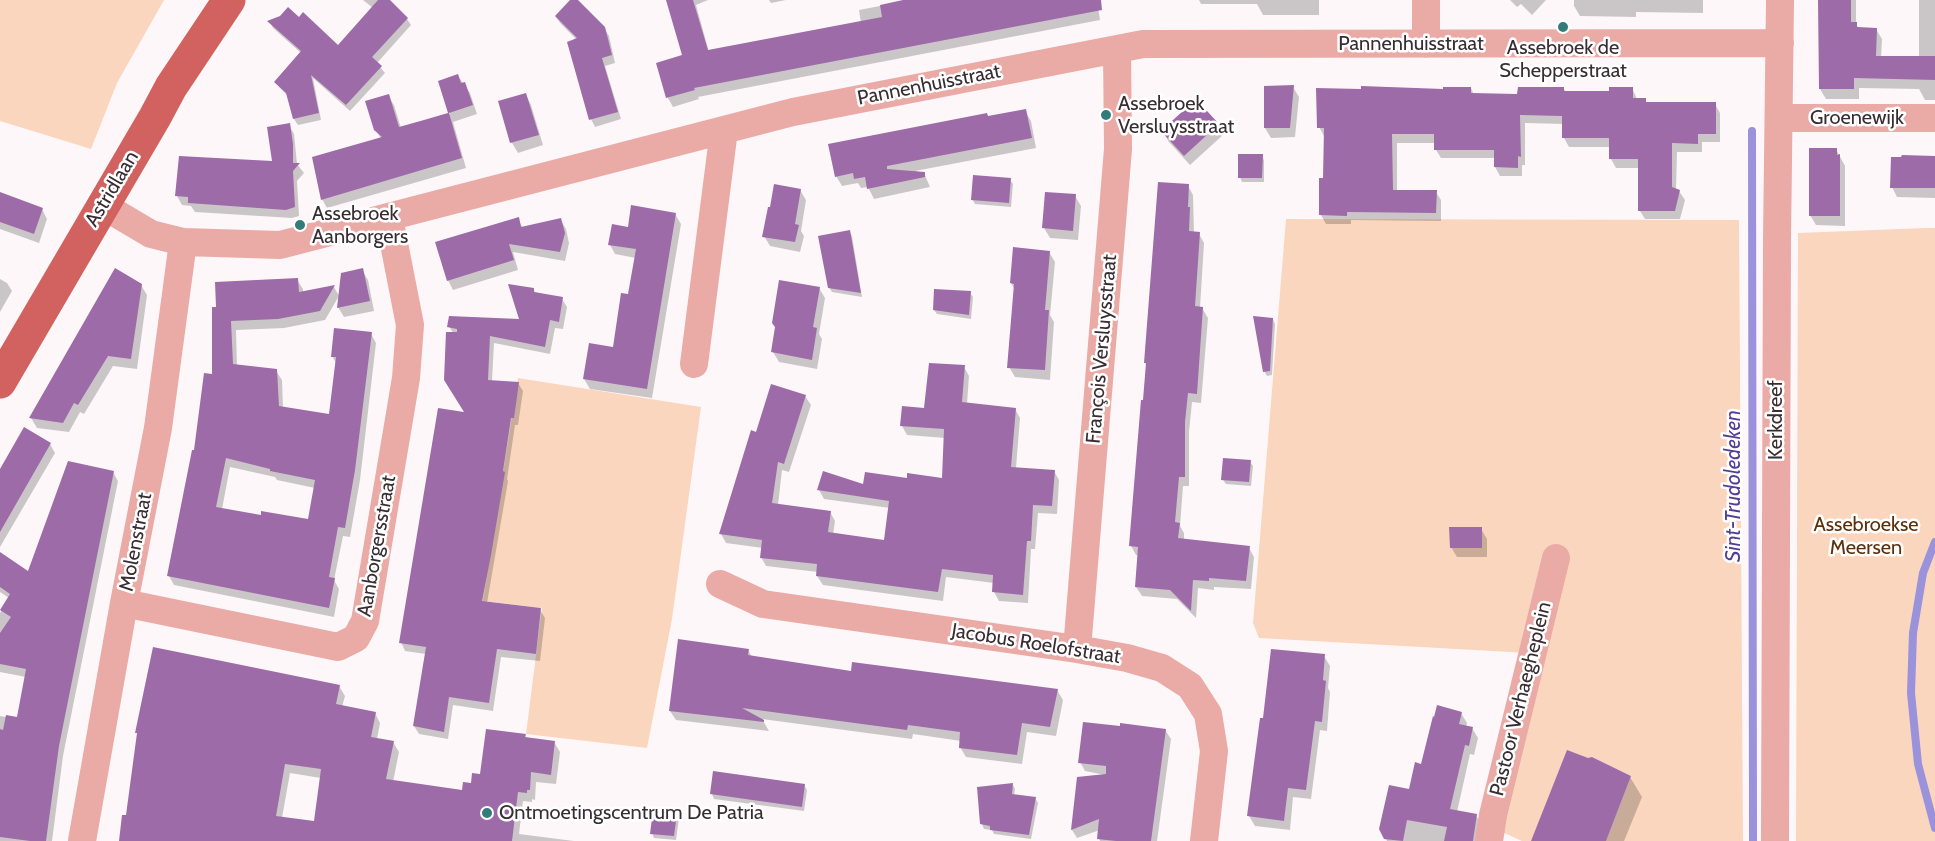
<!DOCTYPE html>
<meta charset="utf-8">
<style>
body{margin:0}
canvas{display:block;background:#fdf7f9}
</style>
<canvas width="1935" height="841"></canvas>
<script>
const ctx = document.querySelector('canvas').getContext('2d');
ctx.lineJoin = 'round';
function fill(path, color) { ctx.fillStyle = color; ctx.fill(path, 'evenodd'); }
const toPath = rows => new Path2D(rows.map(r => 'M' + r).join(''));
function stroke(path, color, width, dash) { ctx.strokeStyle = color; ctx.lineWidth = width; ctx.lineCap = dash ? 'butt' : 'round'; ctx.setLineDash(dash || []); ctx.stroke(path); }
function label(font, color, halo, rows, align = 'center') {
  ctx.font = font + ' Cabin,sans-serif'; ctx.lineWidth = 5; ctx.setLineDash([]); ctx.textBaseline = 'middle'; ctx.strokeStyle = halo; ctx.fillStyle = color; for (const [text, x, y, turn = 0] of rows) {
    ctx.save(); ctx.translate(x, y); ctx.rotate((+turn || 0) * Math.PI / 180); ctx.textAlign = isNaN(turn) ? turn : align; if (halo) ctx.strokeText(text, 0, 0); ctx.fillText(text, 0, 0); ctx.restore();
  }
}
fill(toPath([
 [0,0,164,0,117,83,91,149,0,121],
 [1286,219,1739,220,1743,841,1606,841,1631,776,1592,757,1531,841,1522,841,1500,831,1546,654,1259,638,1253,623],
 [1925,228,1935,228,1935,841,1796,841,1798,233],
 [518,378,701,407,672,619,647,748,526,734,542,608,483,601]
]), '#fbd6be');
fill(toPath([
 [363,0,387,0,407,19,411,25,377,63,385,73,350,111,313,78,321,120,298,125,294,119,288,96,280,88,276,82,301,53,273,28,270,22,338,47,373,8],
 [572,0,576,0,604,28,609,36,615,63,605,66,621,119,595,127,591,119,577,40,561,24,556,17],
 [667,0,708,0,696,5,709,52,861,23,859,10,911,0,1097,0,1100,20,698,97,699,99,673,107,668,98,684,56],
 [769,0,786,0,771,3],
 [1199,0,1319,0,1319,15,1263,15,1257,4,1201,4],
 [1510,0,1546,0,1532,15,1521,4,1517,7],
 [1574,0,1703,0,1703,13,1636,12,1636,17,1580,16,1574,6],
 [1820,0,1856,0,1856,24,1859,29,1876,29,1882,39,1881,58,1919,58,1919,0,1935,0,1935,100,1925,100,1919,89,1859,88,1859,99,1826,99,1820,89],
 [458,76,470,93,477,114,453,122,466,168,327,208,322,199,381,139,376,130,388,96,394,105,401,128,425,122,450,114,440,82],
 [1293,87,1299,97,1295,137,1271,138,1265,128],
 [1471,88,1474,95,1519,96,1564,89,1566,92,1611,93,1632,88,1637,99,1645,100,1647,103,1715,104,1720,113,1720,142,1702,142,1702,152,1677,152,1676,190,1679,191,1685,200,1680,219,1645,219,1640,211,1640,168,1616,168,1611,159,1611,147,1569,147,1564,138,1564,124,1525,123,1525,165,1522,165,1522,176,1500,176,1495,167,1495,158,1441,158,1436,150,1436,143,1397,143,1397,192,1436,192,1441,200,1441,221,1351,220,1351,224,1326,224,1321,215,1325,179,1324,136,1319,127,1445,91],
 [526,95,531,105,543,145,518,153,512,143,500,102],
 [1025,111,1031,121,1036,148,915,171,924,173,930,187,874,199,868,187,861,188,858,183,842,186,836,176,988,118],
 [289,125,294,134,297,164,304,173,297,181,299,216,292,218,195,212,191,206,182,205,177,196,273,163],
 [1218,125,1223,135,1190,165,1169,142,1163,132],
 [1836,149,1845,166,1845,226,1816,225,1810,215],
 [1262,156,1264,160,1264,182,1242,182,1240,177],
 [1935,158,1935,198,1897,197,1892,187],
 [1010,180,1013,184,1011,207,975,204,972,199],
 [1188,186,1193,195,1194,233,1199,234,1204,243,1200,308,1202,308,1208,318,1201,403,1192,402,1189,432,1189,486,1183,486,1180,526,1184,533,1184,540,1249,548,1254,557,1251,589,1214,587,1214,590,1198,588,1196,618,1177,599,1142,596,1136,587,1139,555,1136,555,1131,546,1148,367,1145,363],
 [800,190,806,200,801,231,804,236,800,252,770,246,764,236],
 [0,193,42,209,47,219,39,243,0,229],
 [1075,196,1081,206,1078,240,1050,238,1044,228],
 [675,214,681,224,652,398,590,389,584,379,614,349,630,296,636,258,615,254,610,245],
 [518,219,523,228,560,219,566,229,569,243,565,261,513,252,518,270,453,290,448,280],
 [849,231,852,236,862,297,832,292,829,287],
 [1049,252,1055,262,1050,315,1054,322,1050,380,1015,377,1009,367,1015,290,1011,283],
 [362,270,368,280,374,311,344,317,338,307],
 [0,279,7,283,12,291,0,312],
 [297,280,303,289,303,293,334,287,339,296,325,320,284,328,236,330,237,366,276,371,282,380,283,408,330,416,336,363,332,356,371,334,376,343,360,480,350,537,343,536,334,580,339,589,334,617,174,585,169,576,195,452,214,376,213,309],
 [230,467,275,477,277,480,315,488,310,521,262,516,222,509],
 [141,285,147,295,137,369,113,366,84,414,80,412,69,432,37,428,31,418],
 [819,288,825,298,819,334,822,339,817,369,779,362,773,352],
 [533,289,535,292,562,299,567,307,563,329,555,328,550,354,494,343,492,381,518,383,523,391,518,425,515,425,507,479,508,481,487,603,540,610,545,618,540,661,501,657,493,711,453,705,448,739,419,734,414,726,426,654,405,651,401,642,467,414,453,333,449,326,521,321],
 [970,293,973,297,971,319,937,314,934,310],
 [1273,319,1275,324,1272,375,1267,376,1264,371],
 [964,367,969,376,967,404,1015,409,1020,418,1016,468,1054,471,1059,480,1057,514,1038,513,1035,549,1031,549,1028,603,999,601,994,592,994,583,946,577,943,601,823,585,817,576,818,572,766,566,761,557,763,548,726,543,721,534,757,434,805,396,811,405,789,472,782,470,778,505,830,512,835,521,833,535,886,542,890,508,824,499,819,490,864,486,908,479,944,480,945,438,907,435,902,426,925,410],
 [50,444,55,453,0,547,0,472],
 [1250,462,1253,466,1251,486,1226,484,1223,480],
 [113,472,118,481,63,756,52,841,0,841,0,716,18,719,26,677,0,672,0,613,9,598,0,592,0,554,29,573],
 [1481,529,1487,539,1487,557,1457,557,1451,547],
 [748,650,752,657,853,672,1057,690,1063,700,1056,736,1027,732,1022,764,966,757,960,747,961,741,913,734,912,739,762,719,769,731,676,720,670,711],
 [1324,656,1330,666,1328,688,1330,692,1327,731,1320,730,1311,799,1293,797,1290,830,1255,826,1249,816,1264,720],
 [339,686,345,696,342,707,375,713,380,723,377,739,393,742,399,752,393,782,463,792,525,735,527,739,554,742,560,752,556,784,536,782,535,800,532,799,532,802,523,801,519,834,574,841,120,841],
 [290,773,321,778,315,823,282,818],
 [1461,713,1467,723,1466,727,1472,728,1478,738,1474,755,1470,754,1457,812,1476,815,1481,825,1479,841,1387,841,1380,829,1410,791,1422,766],
 [1165,730,1171,739,1157,841,1100,841,1099,838,1100,830,1077,838,1072,830,1078,778,1105,775,1085,771,1080,762],
 [1630,777,1642,797,1624,841,1533,841],
 [804,785,807,790,804,811,714,799,712,794],
 [1013,785,1015,789,1014,796,1035,798,1038,803,1031,839,994,834,992,830,984,829,982,824],
 [676,814,679,818,676,840,654,838,652,833]
]), '#0003');
stroke(toPath([
 [1752,131,1753,841],
 [1935,542,1923,573,1913,633,1911,693,1918,764,1935,828]
]), '#9b92dc', 8);
fill(toPath([
 [378,0,390,0,408,18,372,57,382,66,346,105,311,75,319,113,293,119,286,93,274,82,301,51,267,21,280,16,288,7,299,17,303,12,338,45],
 [570,0,578,0,605,27,612,55,602,58,618,112,589,120,567,42,577,38,555,16],
 [666,0,693,0,708,50,882,17,880,5,903,0,1101,0,1102,10,694,88,695,90,666,98,656,63,682,55],
 [1818,0,1851,0,1851,22,1857,22,1857,27,1877,28,1876,56,1935,56,1935,80,1854,78,1854,89,1819,89],
 [458,74,461,83,465,82,473,105,449,113,462,158,321,200,312,157,382,137,374,130,365,101,389,94,399,127,424,120,448,113,438,81],
 [1294,85,1290,128,1264,128,1264,86],
 [1361,86,1443,89,1443,87,1471,87,1471,93,1517,94,1518,87,1564,87,1564,91,1609,91,1609,87,1633,87,1633,98,1646,98,1646,102,1716,102,1716,134,1698,134,1698,144,1672,143,1672,187,1680,190,1675,211,1638,211,1638,159,1609,159,1609,138,1562,138,1562,116,1520,115,1521,157,1518,156,1518,168,1494,167,1494,150,1434,150,1434,134,1392,134,1393,190,1437,190,1436,213,1347,212,1347,216,1319,215,1319,178,1323,178,1324,128,1317,128,1316,88,1361,89],
 [526,93,539,135,510,143,498,101],
 [1196,99,1219,124,1184,156,1161,131],
 [1026,109,1032,138,887,166,887,169,925,172,925,177,867,189,865,177,854,179,853,173,835,177,828,144,987,113,988,116],
 [290,123,293,144,293,163,300,163,293,171,295,207,286,210,188,203,188,197,175,196,179,156,272,161,267,127],
 [1809,148,1837,148,1837,155,1840,154,1840,216,1809,216],
 [1238,154,1263,154,1262,178,1238,178],
 [1902,155,1935,156,1935,188,1890,188,1891,157,1901,157],
 [973,175,1011,178,1009,203,971,200],
 [1158,182,1189,184,1188,207,1190,207,1189,231,1200,232,1195,306,1203,307,1197,394,1188,393,1185,422,1185,477,1179,477,1175,522,1180,523,1178,538,1250,546,1246,581,1209,578,1209,581,1193,580,1191,611,1170,590,1135,587,1138,547,1129,546,1141,400,1143,400,1146,363,1144,363],
 [774,184,801,189,795,224,799,225,795,242,762,237,768,207,770,207],
 [0,192,43,208,34,234,0,222],
 [1045,192,1076,194,1073,231,1042,228],
 [631,205,676,213,647,389,583,379,589,343,613,347,621,293,628,294,636,249,608,245,612,224,628,227],
 [519,217,521,227,561,218,565,233,560,252,509,244,514,260,447,281,435,242],
 [850,230,861,293,828,288,818,236],
 [1013,247,1050,251,1045,310,1049,310,1045,370,1007,368,1014,284,1010,283],
 [115,268,142,284,131,359,108,356,78,405,74,403,63,423,29,418],
 [363,268,370,301,337,308,341,273],
 [298,278,299,292,335,285,320,311,278,319,231,321,233,364,277,369,279,406,329,414,336,357,331,357,334,328,372,332,355,470,345,528,338,527,329,577,335,578,329,608,167,576,192,450,194,450,204,373,212,374,212,307,216,307,215,282],
 [226,458,270,469,270,471,315,480,308,519,261,511,261,515,216,507],
 [779,280,820,287,813,327,817,328,812,360,771,352,775,327,772,323],
 [508,284,534,288,534,292,563,297,559,322,550,320,545,347,490,336,488,380,519,382,514,418,511,418,503,471,505,472,491,555,482,601,541,608,536,654,497,649,489,703,449,697,444,732,413,726,426,647,399,643,438,408,464,412,444,380,446,332,457,332,457,329,447,327,449,316,519,319],
 [934,289,971,291,969,315,933,310],
 [1253,316,1273,318,1270,371,1263,372],
 [929,363,965,365,962,402,1016,408,1011,467,1055,470,1052,506,1033,505,1031,541,1027,541,1023,595,992,592,993,575,942,569,938,592,816,576,817,564,760,558,762,540,719,534,751,430,756,432,771,384,806,395,784,464,778,462,772,503,831,511,828,532,884,540,889,501,817,490,823,471,863,484,865,472,907,478,907,473,942,478,944,429,900,426,902,406,924,408],
 [24,427,51,443,0,532,0,469],
 [1223,458,1251,460,1249,482,1221,480],
 [68,461,114,471,59,746,46,841,30,841,0,837,0,729,3,730,6,715,17,717,26,669,0,664,0,633,11,617,0,610,10,594,0,587,0,552,28,571],
 [1449,527,1482,527,1482,548,1450,548],
 [678,639,749,649,748,655,851,671,852,662,1058,689,1050,727,1022,723,1017,755,959,748,960,732,908,725,907,730,742,708,764,720,764,722,669,711],
 [153,647,340,685,336,704,376,712,371,737,394,741,386,779,462,790,463,782,471,783,472,773,480,774,486,729,526,734,525,737,555,741,551,775,531,772,530,790,527,790,527,793,518,792,512,841,119,841,122,815,126,815,137,733,135,733],
 [285,764,321,769,314,821,276,816],
 [1271,649,1325,654,1323,680,1326,681,1322,722,1315,721,1306,790,1288,788,1284,821,1247,816,1260,718,1263,718],
 [1437,705,1462,712,1459,724,1473,727,1469,746,1465,745,1450,809,1477,814,1473,841,1444,841,1447,827,1407,820,1403,841,1384,839,1379,829,1389,785,1409,789,1415,762,1421,764,1433,716,1434,717],
 [1083,722,1120,726,1120,723,1166,729,1151,841,1116,841,1097,839,1099,819,1071,830,1077,777,1106,774,1106,766,1078,763],
 [1567,750,1588,758,1592,757,1631,776,1606,841,1531,841],
 [713,771,805,784,802,807,710,794],
 [1013,783,1012,794,1036,797,1029,835,990,830,990,826,980,824,977,787],
 [653,810,677,813,674,836,650,834]
]), '#9e6ba9');
stroke(toPath([
 [1426,0,1426,44],
 [1779,118,1935,118],
 [102,205,151,234,183,242,280,245,793,112,1143,44,1780,43],
 [694,364,724,130],
 [720,584,763,604,1077,649,1127,658,1162,668,1190,686,1208,714,1214,751,1204,841],
 [124,603,338,647,356,638,365,621,406,378,410,325,389,218],
 [1077,649,1118,149,1117,49],
 [82,841,124,603,158,428,183,242],
 [1489,841,1493,815,1556,558],
 [1775,841,1777,240,1780,0]
]), '#eaaaa6', 28);
stroke(toPath([
 [0,382,155,117,171,87,229,0]
]), '#d2625f', 33);
for (const [x, y, r, color] of [
 [1563,27,6,"#337c7b"],
 [1106,115,6,"#337c7b"],
 [300,225,6,"#337c7b"],
 [487,813,6,"#337c7b"]
]) { const dot = new Path2D(); dot.arc(x, y, r, 0, 2 * Math.PI); ctx.fillStyle = color; ctx.fill(dot); stroke(dot, '#fff', 2); }
label('20px', '#382d32', '#fff', [
 ["Pannenhuisstraat",1411,44],
 ["Pannenhuisstraat",929,85,-11],
 ["Groenewijk",1857,118],
 ["Astridlaan",112,189,-59],
 ["François Versluysstraat",1102,349,-85],
 ["Kerkdreef",1776,420,-90],
 ["Molenstraat",136,542,-79],
 ["Aanborgersstraat",377,546,-80],
 ["Jacobus Roelofstraat",1036,644,9],
 ["Pastoor Verhaegheplein",1521,699,-76]
]);
label('20px', '#382d32', '#fff', [
 ["Assebroek de",1563,48,"center"],
 ["Schepperstraat",1563,71,"center"],
 ["Assebroek",1118,104],
 ["Versluysstraat",1118,127],
 ["Assebroek",312,214],
 ["Aanborgers",312,237],
 ["Ontmoetingscentrum De Patria",499,813]
], 'left');
label('20px', '#5e3009', '#fff', [
 ["Assebroekse",1866,525],
 ["Meersen",1866,548]
]);
label('italic 21px', '#503f96', '#fff', [
 ["Sint-Trudoledeken",1734,486,-90]
]);
</script>
